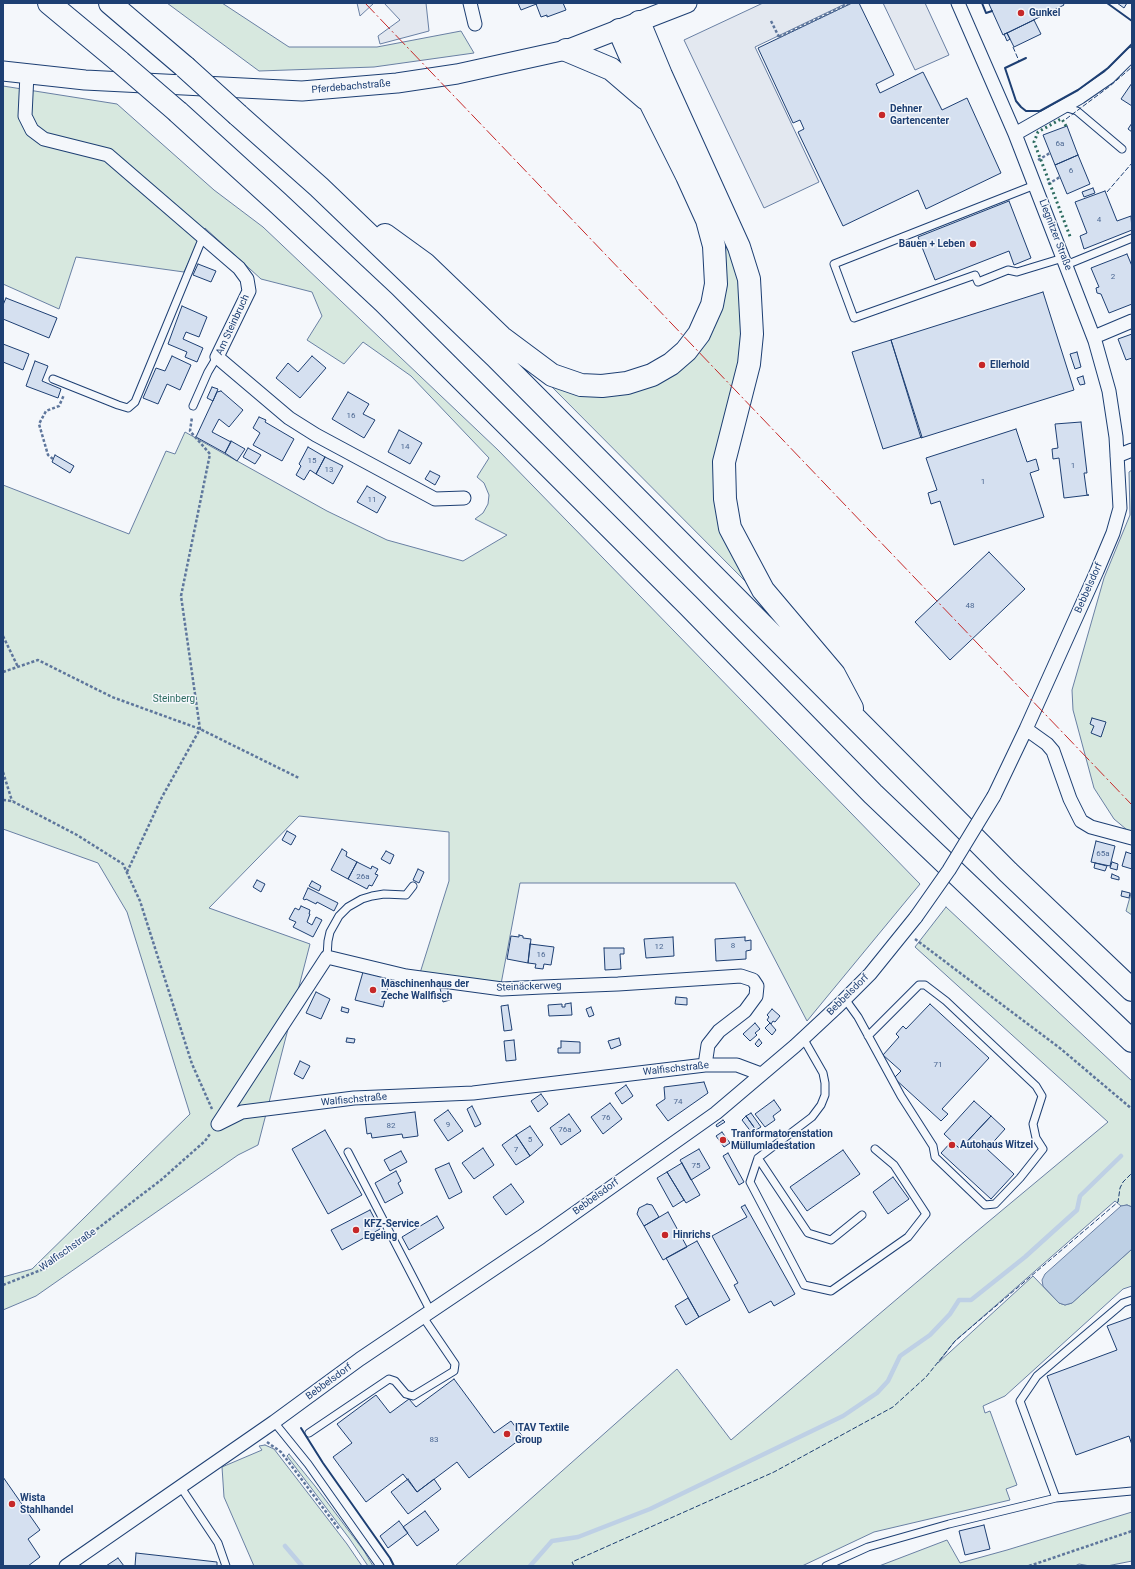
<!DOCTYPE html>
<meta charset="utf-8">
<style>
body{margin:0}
#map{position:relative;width:1135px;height:1569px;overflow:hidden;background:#f4f7fb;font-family:Roboto,sans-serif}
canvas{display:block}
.frame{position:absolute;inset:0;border:4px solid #1d3f73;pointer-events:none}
</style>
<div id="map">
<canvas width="1135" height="1569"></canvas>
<div class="frame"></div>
</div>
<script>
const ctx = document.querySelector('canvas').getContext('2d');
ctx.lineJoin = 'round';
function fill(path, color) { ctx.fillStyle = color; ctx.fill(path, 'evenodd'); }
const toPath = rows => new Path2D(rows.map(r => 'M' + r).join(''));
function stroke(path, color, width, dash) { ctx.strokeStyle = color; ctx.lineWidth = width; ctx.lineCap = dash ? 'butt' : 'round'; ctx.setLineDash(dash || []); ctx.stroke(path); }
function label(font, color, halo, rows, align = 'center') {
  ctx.font = font + ' Roboto,sans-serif'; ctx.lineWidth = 3; ctx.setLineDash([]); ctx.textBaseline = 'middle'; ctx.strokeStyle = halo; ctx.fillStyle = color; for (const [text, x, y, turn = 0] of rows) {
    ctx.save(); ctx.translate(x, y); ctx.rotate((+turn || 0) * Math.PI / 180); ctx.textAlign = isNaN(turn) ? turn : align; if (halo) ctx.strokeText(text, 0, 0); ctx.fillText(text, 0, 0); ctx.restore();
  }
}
const green = toPath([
 [167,3,222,3,289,47,377,47,461,31,474,53,374,67,259,71,167,3],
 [3,86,117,104,214,190,263,227,498,450,920,884,807,1021,735,883,520,883,501,984,420,973,449,881,449,832,299,816,209,908,310,944,258,1145,238,1155,36,1296,3,1310,3,1277,32,1269,190,1114,127,912,98,863,3,829,3,485,129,534,166,451,175,454,185,432,327,511,387,540,463,561,507,535,475,519,483,513,488,504,489,495,484,483,477,477,489,458,411,376,363,342,344,364,307,340,322,316,312,292,261,279,205,228,184,272,76,257,59,309,3,284,3,86],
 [711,219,735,249,747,335,720,461,749,580,746,582,548,383,600,391,702,337,711,219],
 [1132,470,1132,834,1114,819,1094,788,1073,710,1072,690,1104,578,1130,515,1129,472,1132,470],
 [1132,890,1132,915,1126,911,1132,890],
 [946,907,1132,1081,1132,1207,1127,1205,1121,1206,1115,1201,955,1341,938,1363,1033,1276,1059,1303,1065,1305,1072,1303,1132,1249,1132,1286,1123,1289,1005,1396,983,1406,985,1413,990,1411,1017,1485,1006,1489,1010,1500,874,1532,802,1566,455,1566,677,1369,731,1440,964,1242,1108,1122,915,947,946,907],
 [265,1445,274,1449,347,1544,362,1566,254,1566,224,1497,222,1467,262,1450,259,1446,265,1445],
 [289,1454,315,1486,364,1551,373,1566,368,1566,349,1538,287,1456,289,1454],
 [1132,1512,1132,1561,1107,1566,1090,1566,1079,1564,1075,1566,879,1566,947,1540,960,1563,1007,1550,1132,1512]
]);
fill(green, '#d7e8df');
stroke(green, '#687fa3', 1);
const parking = toPath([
 [357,3,374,3,360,16,357,3],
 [384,3,426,3,429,31,380,44,378,36,400,20,384,3],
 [763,3,847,3,755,47,819,182,764,208,684,40,763,3],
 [883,3,925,3,949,55,915,70,883,3]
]);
fill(parking, '#e3e8f0');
stroke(parking, '#687fa3', 1);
const water = toPath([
 [1127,1205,1132,1207,1132,1249,1072,1303,1065,1305,1059,1303,1043,1286,1042,1280,1045,1274,1121,1206,1127,1205]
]);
fill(water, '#bed0e5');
stroke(water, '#687fa3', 1);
stroke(toPath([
 [285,1546,302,1566],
 [530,1566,552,1541,578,1537,650,1509,843,1416,877,1393,888,1381,900,1356,930,1335,950,1314,959,1300,971,1300,1025,1257,1077,1210,1080,1196,1121,1156]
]), '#bed0e5', 4.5);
const building = toPath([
 [518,3,539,3,521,10,518,3],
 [539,3,563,3,566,10,547,17,547,15,541,17,536,4,539,3],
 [852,3,859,3,894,75,876,84,880,93,923,72,942,110,967,98,1001,173,926,209,918,190,843,226,798,132,804,129,800,120,793,123,758,48,852,3],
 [991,3,1063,3,1064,5,1003,35,989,4,991,3],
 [1117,3,1127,3,1124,8,1117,3],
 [1034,20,1041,34,1014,47,1007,33,1034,20],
 [1007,33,1010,39,1007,41,1004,34,1007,33],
 [1132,83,1132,106,1121,99,1132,83],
 [1132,123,1132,132,1128,129,1132,123],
 [1067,126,1078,155,1055,165,1043,135,1067,126],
 [1078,155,1090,184,1067,194,1055,165,1078,155],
 [1093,188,1095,193,1084,197,1082,192,1093,188],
 [1105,191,1117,221,1131,216,1132,230,1084,249,1080,236,1087,233,1075,202,1105,191],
 [1009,201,1031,258,1014,265,1009,251,935,280,918,237,1009,201],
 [1127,254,1132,266,1132,304,1109,313,1101,294,1097,293,1096,288,1099,287,1091,268,1127,254],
 [198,264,216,271,211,282,193,275,198,264],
 [1043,292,1074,390,921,438,891,340,1043,292],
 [6,298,57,318,49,338,3,319,3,305,6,298],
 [182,306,207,317,199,337,186,332,183,339,203,348,197,362,185,357,187,352,168,344,182,306],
 [1132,334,1132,358,1126,360,1118,339,1132,334],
 [891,340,922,437,883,449,852,352,891,340],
 [3,344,29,354,23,370,3,362,3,344],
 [1077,352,1081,367,1075,369,1070,354,1077,352],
 [172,356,191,365,180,390,167,384,158,404,143,398,156,368,165,371,172,356],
 [312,356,326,368,300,398,276,378,288,363,298,372,312,356],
 [35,361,48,366,42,381,61,389,58,398,26,386,35,361],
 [1083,376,1085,384,1080,385,1077,378,1083,376],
 [212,387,218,389,213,401,207,398,212,387],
 [221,391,243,410,229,427,219,419,212,432,231,442,225,453,196,437,217,392,221,391],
 [348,392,369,404,363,414,375,420,364,438,332,419,348,392],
 [259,417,266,420,265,422,294,439,282,461,253,445,260,433,253,428,259,417],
 [1081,422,1087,473,1084,473,1087,495,1089,495,1064,498,1059,458,1053,459,1052,449,1058,448,1055,424,1081,422],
 [1016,429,1027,462,1036,459,1039,470,1030,473,1044,517,954,545,940,501,931,504,928,493,937,490,926,458,1016,429],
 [399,430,422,443,410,464,388,452,399,430],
 [231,441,245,449,237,461,225,453,231,441],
 [308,447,325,457,316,474,310,470,304,480,296,475,301,466,299,464,308,447],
 [248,448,261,455,255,464,243,457,248,448],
 [55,455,74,466,70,473,52,462,55,455],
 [325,457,343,466,333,484,316,474,325,457],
 [430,471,440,476,435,485,425,479,430,471],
 [367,486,386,497,377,513,357,502,367,486],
 [989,552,1025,589,950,660,915,622,989,552],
 [1092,718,1106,722,1101,737,1091,733,1094,726,1090,724,1092,718],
 [287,831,296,836,291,845,282,840,287,831],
 [1096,841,1115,846,1110,866,1091,862,1096,841],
 [342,849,347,852,346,856,357,862,348,879,331,870,342,849],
 [386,851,394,855,390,864,381,859,386,851],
 [1126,852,1132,854,1132,869,1122,866,1126,852],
 [357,862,371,869,372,866,378,869,375,874,378,875,372,886,369,885,367,889,348,879,357,862],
 [1112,862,1118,864,1117,870,1110,868,1112,862],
 [1095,863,1107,866,1105,871,1094,868,1095,863],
 [418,869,424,872,419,883,413,880,418,869],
 [1112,874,1119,877,1119,880,1111,878,1112,874],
 [257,880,265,884,261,892,253,887,257,880],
 [312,881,321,886,319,891,309,886,312,881],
 [308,888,338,903,334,911,317,902,316,904,306,899,305,900,303,899,308,888],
 [1122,891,1130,893,1129,898,1121,896,1122,891],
 [301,906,310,910,309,914,310,914,307,922,312,925,316,917,322,920,313,937,293,927,296,922,289,919,295,908,299,910,301,906],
 [519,935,523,936,523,938,531,939,528,963,507,959,511,936,519,937,519,935],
 [673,937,674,956,646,958,644,939,673,937],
 [745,937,745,941,751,940,751,950,746,951,746,959,716,961,715,939,745,937],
 [530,944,554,947,551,965,544,964,543,969,535,968,536,964,528,963,530,944],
 [604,948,624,948,624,954,620,954,621,969,605,970,604,948],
 [363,972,390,979,383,1007,355,1000,363,972],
 [447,986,450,1000,443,1002,440,988,447,986],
 [316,992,330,999,321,1019,306,1013,316,992],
 [676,997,687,998,687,1005,675,1004,676,997],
 [571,1003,572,1015,549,1016,548,1005,562,1004,562,1007,565,1007,565,1004,571,1003],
 [930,1004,989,1058,942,1109,948,1114,941,1121,894,1078,901,1071,883,1055,899,1037,896,1034,903,1026,906,1029,930,1004],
 [508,1005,512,1030,504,1031,501,1006,508,1005],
 [342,1007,349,1009,348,1013,341,1011,342,1007],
 [591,1007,594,1015,589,1017,586,1009,591,1007],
 [772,1009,780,1016,775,1022,773,1021,771,1024,767,1020,769,1017,767,1015,772,1009],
 [755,1023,760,1029,755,1033,757,1035,750,1041,743,1034,755,1023],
 [770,1023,776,1030,772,1035,765,1028,770,1023],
 [347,1038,355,1039,354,1043,346,1042,347,1038],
 [619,1038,621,1045,611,1049,608,1041,619,1038],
 [759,1039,762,1043,758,1047,755,1044,759,1039],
 [514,1040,516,1060,506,1061,504,1041,514,1040],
 [561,1041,580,1042,580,1053,558,1053,558,1048,561,1048,561,1041],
 [300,1061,310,1066,303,1079,294,1074,300,1061],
 [704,1082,708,1093,668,1121,656,1105,665,1099,664,1087,704,1082],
 [626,1085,633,1096,622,1104,615,1093,626,1085],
 [541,1094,548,1104,538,1112,531,1101,541,1094],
 [774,1100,781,1110,773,1116,775,1120,765,1127,755,1114,774,1100],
 [974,1101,991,1116,960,1149,944,1134,974,1101],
 [610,1103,622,1119,603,1134,591,1117,610,1103],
 [472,1106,481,1124,475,1127,467,1109,472,1106],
 [448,1110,463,1131,448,1141,434,1120,448,1110],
 [415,1112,418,1136,403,1138,402,1134,372,1138,371,1133,367,1134,365,1118,415,1112],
 [751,1113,761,1127,756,1130,746,1116,751,1113],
 [569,1114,581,1131,561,1145,550,1128,569,1114],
 [746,1116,756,1130,752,1133,742,1120,746,1116],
 [991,1116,1005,1129,987,1149,1014,1174,991,1199,941,1153,952,1141,960,1149,991,1116],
 [723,1120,725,1122,717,1127,716,1125,723,1120],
 [530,1126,543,1145,530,1156,516,1135,530,1126],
 [325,1130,362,1195,328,1214,292,1149,325,1130],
 [722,1132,730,1143,724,1147,716,1136,722,1132],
 [516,1135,530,1156,516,1165,502,1145,516,1135],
 [483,1148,494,1165,474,1179,462,1163,483,1148],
 [699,1149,710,1168,691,1180,680,1160,699,1149],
 [843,1150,860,1174,807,1211,790,1187,843,1150],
 [401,1151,407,1162,390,1171,384,1160,401,1151],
 [728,1153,744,1182,739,1185,723,1156,728,1153],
 [449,1163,462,1192,449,1199,435,1169,449,1163],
 [682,1163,700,1195,686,1203,667,1172,682,1163],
 [396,1171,401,1181,398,1183,403,1193,385,1203,375,1183,396,1171],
 [667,1172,684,1200,673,1207,657,1178,667,1172],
 [893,1177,909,1199,888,1214,873,1192,893,1177],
 [511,1184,524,1202,506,1215,493,1197,511,1184],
 [647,1204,652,1205,659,1217,644,1226,637,1214,639,1208,647,1204],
 [745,1205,795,1294,774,1306,771,1301,749,1313,734,1285,738,1283,712,1236,747,1217,741,1207,745,1205],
 [370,1210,380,1229,342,1250,331,1230,370,1210],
 [668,1212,687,1247,663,1260,644,1226,668,1212],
 [437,1216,444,1228,409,1250,402,1237,437,1216],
 [697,1241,730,1300,699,1317,666,1258,697,1241],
 [688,1298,699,1317,686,1325,675,1306,688,1298],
 [1132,1317,1132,1445,1129,1436,1076,1455,1047,1376,1117,1350,1107,1326,1132,1317],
 [454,1379,494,1433,511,1421,523,1437,469,1478,457,1462,417,1492,403,1474,366,1502,333,1457,352,1443,337,1424,376,1395,390,1413,409,1399,416,1407,454,1379],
 [3,1477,40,1530,28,1539,40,1557,28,1566,3,1566,3,1477],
 [408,1479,417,1492,434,1479,441,1489,408,1514,391,1492,408,1479],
 [425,1511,439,1530,417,1546,403,1527,425,1511],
 [399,1521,408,1533,388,1548,380,1536,399,1521],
 [984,1525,990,1549,965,1555,959,1531,984,1525],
 [136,1553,217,1562,217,1566,135,1566,136,1553],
 [118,1558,124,1566,106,1566,118,1558]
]);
fill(building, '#d5e0f0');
stroke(building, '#1d3f73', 1);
const lane = toPath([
 [1064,107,1077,111,1122,149],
 [1035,185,834,264,854,318,975,275,978,282,1008,270,1017,272,1063,258],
 [1066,265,1132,238],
 [53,379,118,405,128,408,135,402,203,237],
 [193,406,208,372,217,357],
 [327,957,328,941,330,932,339,916,348,907,362,899,372,896,384,894,406,895,413,886],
 [845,999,858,1017,901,1096,933,1146,935,1157,985,1205,995,1204,1020,1178,1043,1149,1036,1138,1033,1124,1042,1096,1036,1086,946,1001,925,985,919,985,868,1036],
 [803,1038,823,1073,825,1083,825,1095,821,1105,812,1117,758,1158,750,1182,804,1285,831,1291,908,1237,926,1214,894,1165,875,1149],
 [348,1152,431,1312],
 [758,1158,808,1233,831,1240,862,1215],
 [274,1422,308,1464,380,1566],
 [309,1433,389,1379,395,1381,406,1394,413,1396,454,1371,455,1364,423,1317],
 [180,1486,218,1543,226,1566],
 [1056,1498,1020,1401,1037,1376,1123,1303,1132,1300],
 [826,1566,868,1547,949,1524,1056,1498,1132,1491]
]);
const street = toPath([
 [470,3,475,24],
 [958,3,1015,134,1095,341,1109,391,1116,437,1120,508,1113,533,1097,571,1026,729,994,796],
 [27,74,25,116,32,130,44,139,108,155,239,268,247,279,249,291,217,357,289,418,316,435,435,499,464,498],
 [1015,134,1080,97,1109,77,1132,54],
 [1094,337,1132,321],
 [1117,456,1132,450],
 [1026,729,1047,744,1053,751,1070,799,1081,821,1091,827,1132,838],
 [218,1124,327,957,406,976,502,989,542,987,618,984,741,976,753,980,757,986,756,996,745,1011,719,1031,708,1045,705,1065],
 [218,1124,242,1112,354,1098,473,1093,705,1065,737,1065,761,1074],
 [66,1566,274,1422,360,1359,541,1237,716,1113,795,1046,839,1005,870,974,916,917]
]);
const secondary = toPath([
 [3,71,85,80,302,91,397,83,457,74,566,50,687,3]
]);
const highway = toPath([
 [49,3,120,62],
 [110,3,185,67],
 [639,22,661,75,739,247,749,279,752,334,749,364,724,462,725,499,730,528,763,590,834,674,852,708],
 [566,50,611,69,646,99],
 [178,112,277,202,384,302,689,606,873,794,1132,1041],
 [238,115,319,187,495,356,1008,872,1132,990],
 [385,235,425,264,501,337,552,375,581,385,602,386,627,383,652,375,671,364,686,351,699,334,712,305,716,284,714,246,707,220,687,176,651,104,619,30]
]);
stroke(lane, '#1d3f73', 9);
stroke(street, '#1d3f73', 15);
stroke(secondary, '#1d3f73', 21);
stroke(highway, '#1d3f73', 24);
stroke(toPath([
 [771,21,779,37],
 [779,37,850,3],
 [1038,160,1050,153],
 [1048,184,1060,177],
 [53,459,48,455,39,424,46,411,59,406,64,395],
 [3,636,18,667],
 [3,672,38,660,112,697,200,729,299,778],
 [3,772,12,801],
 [3,800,12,801,77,835,123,864,140,901,192,1064,212,1109],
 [127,872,162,797,200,729,181,596,210,454,190,431,192,417],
 [915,939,1061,1049,1132,1109],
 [3,1285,46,1268,161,1180,205,1141,210,1134],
 [267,1442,281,1452,339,1529],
 [1029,1566,1132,1531]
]), '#5e769c', 2.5, [3, 2]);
stroke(lane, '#f4f7fb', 7);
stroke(street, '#f4f7fb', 13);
stroke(secondary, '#f4f7fb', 19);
stroke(highway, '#f4f7fb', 22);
const streetBridge = toPath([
 [916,917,949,870,994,796]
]);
const highwayBridge = toPath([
 [120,62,178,112],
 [185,67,238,115]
]);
stroke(streetBridge, '#1d3f73', 15, []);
stroke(highwayBridge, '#1d3f73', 24, []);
stroke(streetBridge, '#f4f7fb', 13);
stroke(highwayBridge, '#f4f7fb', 22);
stroke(toPath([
 [1066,126,1062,119,1059,120,1038,132,1034,142,1071,239]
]), '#2c6c60', 3, [2, 3]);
stroke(toPath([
 [1013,47,1019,61],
 [1066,119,1110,86,1132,67],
 [1107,192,1132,163],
 [574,1566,572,1562,774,1472,893,1407,926,1377,955,1341,1118,1202,1120,1188,1123,1182,1132,1173]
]), '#1d3f73', 1, [5, 2]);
stroke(toPath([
 [982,3,986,13,992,11],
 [1107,3,1132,21],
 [1026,58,1005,68,1016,101,1021,107,1026,111,1040,111,1078,90,1108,68,1132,44],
 [301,1428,323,1463,390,1558,394,1566]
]), '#1d3f73', 2);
stroke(toPath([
 [365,3,1132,805]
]), '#c62828', 1, [14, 3, 2, 3]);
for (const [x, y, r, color] of [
 [1021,13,4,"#c62828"],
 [882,115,4,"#c62828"],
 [973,244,4,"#c62828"],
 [982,365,4,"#c62828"],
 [373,990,4,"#c62828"],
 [723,1140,4,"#c62828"],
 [952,1145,4,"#c62828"],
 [356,1230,4,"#c62828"],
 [665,1235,4,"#c62828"],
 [507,1434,4,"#c62828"],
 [12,1504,4,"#c62828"]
]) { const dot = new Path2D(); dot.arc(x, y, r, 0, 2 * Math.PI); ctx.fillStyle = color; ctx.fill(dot); stroke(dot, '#f4f7fb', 1.5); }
label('8px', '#4b6792', null, [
 ["6a",1060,144],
 ["6",1071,171],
 ["4",1099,220],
 ["2",1113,277],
 ["16",351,416],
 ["14",405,447],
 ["15",312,461],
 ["1",1073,466],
 ["13",329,470],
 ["1",983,482],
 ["11",372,500],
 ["48",970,606],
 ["65a",1103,854],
 ["26a",363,877],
 ["8",733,946],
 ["12",659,947],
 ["16",541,955],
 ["71",938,1065],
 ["74",678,1102],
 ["76",606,1118],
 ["9",448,1125],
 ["82",391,1126],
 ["76a",565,1130],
 ["5",530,1140],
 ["7",516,1150],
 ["75",696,1166],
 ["83",434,1440]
]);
label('bold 10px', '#1d3f73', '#f4f7fb', [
 ["Gunkel",1029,13],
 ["Dehner",890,109],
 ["Gartencenter",890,121],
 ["Bauen + Leben",965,244,"right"],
 ["Ellerhold",990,365],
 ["Maschinenhaus der",381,984],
 ["Zeche Wallfisch",381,996],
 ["Tranformatorenstation",731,1134],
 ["Müllumladestation",731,1146],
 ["Autohaus Witzel",960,1145],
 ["KFZ-Service",364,1224],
 ["Egeling",364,1236],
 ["Hinrichs",673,1235],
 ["ITAV Textile",515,1428],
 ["Group",515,1440],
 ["Wista",20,1498],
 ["Stahlhandel",20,1510]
], 'left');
label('10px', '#1d3f73', '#f4f7fb', [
 ["Pferdebachstraße",351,87,-5],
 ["Liegnitzer Straße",1055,235,69],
 ["Am Steinbruch",233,325,-65],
 ["Bebbelsdorf",1089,588,-66],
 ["Steinäckerweg",529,987,-2],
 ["Bebbelsdorf",848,995,-45],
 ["Walfischstraße",676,1069,-6],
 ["Walfischstraße",354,1100,-5],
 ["Bebbelsdorf",596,1197,-36],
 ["Walfischstraße",68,1250,-35],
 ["Bebbelsdorf",329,1382,-36]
]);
label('10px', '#2c6c60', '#f4f7fb', [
 ["Steinberg",174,699]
]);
</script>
